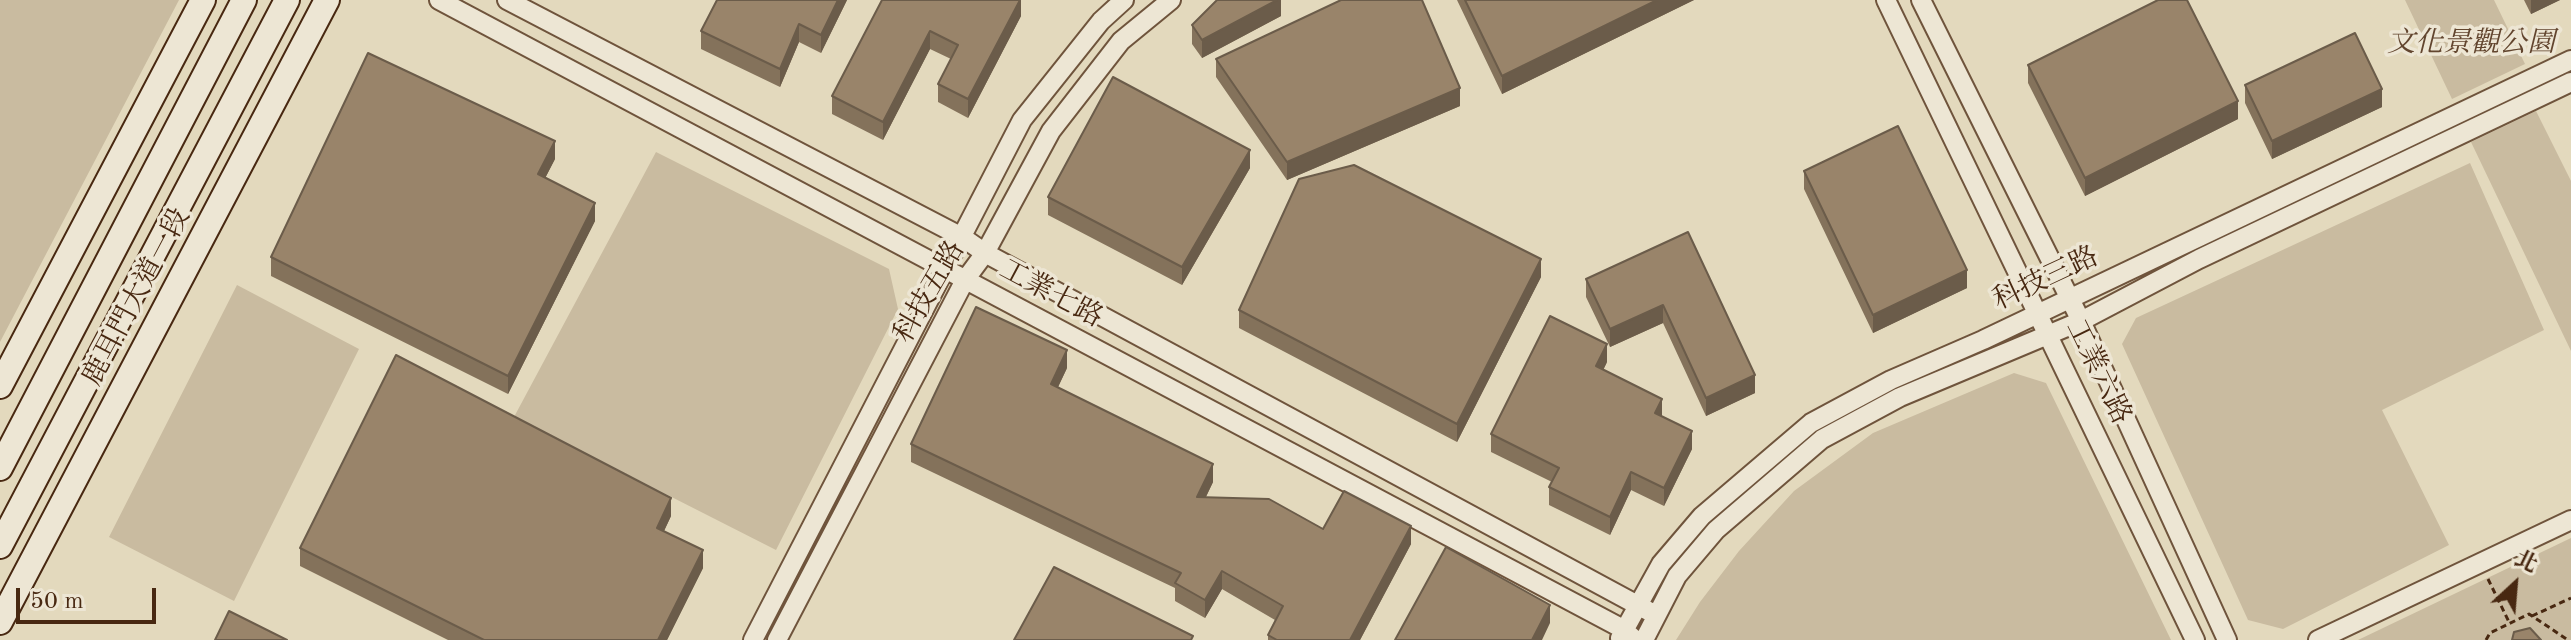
<!DOCTYPE html>
<meta charset="utf-8">
<style>
body{margin:0}
#map{position:relative;width:2571px;height:640px;overflow:hidden;background:#e3d9bd;font-family:"Old Standard TT","Noto Serif TC",serif}
canvas{display:block}
.north{position:absolute;left:2475px;top:544px;width:80px;height:80px;-webkit-text-stroke:6px #ede6d4;paint-order:stroke;rotate:26deg;font-size:22px;font-weight:700;line-height:32px;text-align:center;color:#482811}
.north::after{content:'';display:block;margin:auto;width:28px;height:36px;background:#482811;clip-path:polygon(50% 0,100% 100%,50% 72%,0 100%)}
.scale{position:absolute;left:16px;top:588px;width:140px;height:36px;box-sizing:border-box;border:4px solid #482811;border-top:0;padding-left:10px;font-size:24px;line-height:28px;white-space:nowrap;color:#482811;-webkit-text-stroke:6px #ede6d4;paint-order:stroke}
</style>
<div id="map">
<canvas width="2571" height="640"></canvas>
<div class="north">北</div>
<div class="scale">50 m</div>
</div>
<script>
const ctx = document.querySelector('canvas').getContext('2d');
ctx.lineJoin = 'round';
function fill(path, color) { ctx.fillStyle = color; ctx.fill(path, 'evenodd'); }
const toPath = rows => new Path2D(rows.map(r => 'M' + r).join(''));
function stroke(path, color, width, dash) { ctx.strokeStyle = color; ctx.lineWidth = width; ctx.lineCap = dash ? 'butt' : 'round'; ctx.setLineDash(dash || []); ctx.stroke(path); }
function label(font, color, halo, rows, align = 'center') {
  ctx.font = font + ' "Old Standard TT","Noto Serif TC",serif'; ctx.lineWidth = 7; ctx.setLineDash([]); ctx.textBaseline = 'middle'; ctx.strokeStyle = halo; ctx.fillStyle = color; for (const [text, x, y, turn = 0] of rows) {
    ctx.save(); ctx.translate(x, y); ctx.rotate((+turn || 0) * Math.PI / 180); ctx.textAlign = isNaN(turn) ? turn : align; if (halo) ctx.strokeText(text, 0, 0); ctx.fillText(text, 0, 0); ctx.restore();
  }
}
fill(toPath([
 [0,0,179,0,0,342],
 [2405,0,2494,0,2525,64,2452,99],
 [2536,111,2571,181,2571,351,2471,142],
 [656,152,889,269,898,309,776,550,514,417],
 [2470,163,2544,330,2382,410,2449,545,2283,629,2248,620,2122,344,2136,318],
 [237,285,359,349,234,601,109,537],
 [2014,373,2046,383,2171,640,1676,640,1700,602,1739,551,1794,491,1873,433],
 [2571,538,2571,640,2358,640]
]), '#c9bba0');
const street = toPath([
 [439,0,1623,629,1635,640],
 [507,0,962,237,985,253,1654,614],
 [1886,0,2195,640],
 [1921,0,2081,321,2227,640],
 [1620,638,1661,564,1702,516,1811,423,1891,380,1983,340,2571,60],
 [753,640,1022,120,1101,21,1124,0],
 [777,640,965,280,985,253,1051,131,1121,41,1171,0],
 [1644,640,1677,576,1716,530,1822,439,1900,397,2081,321,2199,259,2571,82],
 [2318,640,2571,520]
]);
const secondary = toPath([
 [0,386,203,0],
 [0,468,244,0],
 [0,546,287,0],
 [0,622,327,0]
]);
stroke(street, '#6f543c', 22);
stroke(secondary, '#482811', 28);
stroke(toPath([
 [2488,579,2509,622],
 [2532,616,2571,598],
 [2486,640,2490,633,2529,614,2568,640]
]), '#482811', 3, [6, 4]);
stroke(street, '#ede6d4', 18);
stroke(secondary, '#ede6d4', 24);
fill(toPath([
 [847,0,821,53,799,42,780,87,701,49,701,31],
 [882,0,1021,0,1021,16,968,118,938,102,938,84,951,59,930,49,883,140,832,114,832,96],
 [1281,0,1281,16,1202,58,1192,44,1192,25],
 [1457,0,1694,0,1502,94],
 [2524,0,2560,0,2531,14],
 [1216,59,1460,106,1287,180,1216,77],
 [2028,65,2238,119,2085,196,2028,83],
 [2245,85,2382,107,2272,159,2245,103],
 [555,159,545,178,595,221,508,394,271,276,271,257],
 [1250,168,1182,285,1048,215,1048,197],
 [1804,171,1967,288,1873,333,1804,189],
 [1688,232,1755,393,1706,416,1663,323,1610,347,1586,297,1586,279],
 [1541,277,1457,442,1239,328,1239,310],
 [1607,362,1603,370,1662,416,1692,449,1664,506,1631,490,1610,535,1549,505,1549,487,1552,482,1491,452,1491,434],
 [1067,368,1058,387,1213,482,1206,497,1323,529,1411,544,1360,640,1268,640,1268,635,1275,620,1222,589,1205,618,1175,601,1175,588,911,462,911,444],
 [671,516,664,531,703,568,667,640,448,640,300,566,300,548]
]), '#84725b');
fill(toPath([
 [838,0,847,0,821,53,821,35],
 [1020,0,1021,0,1021,16,968,118,968,99],
 [1277,0,1281,0,1281,16,1202,58,1202,40],
 [1657,0,1694,0,1502,94,1502,76],
 [2531,0,2560,0,2531,14],
 [799,24,799,42,780,87,780,69],
 [930,31,930,49,883,140,883,122],
 [1460,88,1460,106,1287,180,1287,162],
 [2382,89,2382,107,2272,159,2272,141],
 [2238,101,2238,119,2085,196,2085,178],
 [555,141,555,159,538,192,538,174],
 [1250,150,1250,168,1182,285,1182,267],
 [595,203,595,221,508,394,508,376],
 [1541,259,1541,277,1457,442,1457,424],
 [1967,270,1967,288,1873,333,1873,315],
 [1663,305,1663,323,1610,347,1610,329],
 [1607,344,1607,362,1596,385,1596,366],
 [1067,350,1067,368,1051,402,1051,384],
 [1755,375,1755,393,1706,416,1706,398],
 [1662,399,1662,417,1655,413],
 [1692,431,1692,449,1664,506,1664,488],
 [1213,464,1213,482,1197,515,1197,497],
 [1631,472,1631,490,1610,535,1610,517],
 [671,498,671,516,657,546,657,528],
 [1411,526,1411,544,1360,640,1350,640],
 [703,550,703,568,667,640,658,640],
 [1222,571,1222,589,1205,618,1205,600],
 [1550,605,1550,623,1542,640,1532,640]
]), '#6b5c4a');
const building = toPath([
 [717,0,838,0,821,35,799,24,780,69,701,31,717,0],
 [882,0,1020,0,968,99,938,84,958,45,930,31,883,122,832,96,882,0],
 [1217,0,1277,0,1202,40,1192,25,1217,0],
 [1341,0,1422,0,1460,88,1287,162,1216,59,1341,0],
 [1465,0,1657,0,1502,76,1465,0],
 [2158,0,2187,0,2238,101,2085,178,2028,65,2158,0],
 [2355,33,2382,89,2272,141,2245,85,2355,33],
 [368,53,555,141,538,174,595,203,508,376,271,257,368,53],
 [1113,77,1250,150,1182,267,1048,197,1113,77],
 [1898,126,1967,270,1873,315,1804,171,1898,126],
 [1354,165,1541,259,1457,424,1239,310,1299,179,1354,165],
 [1688,232,1755,375,1706,398,1663,305,1610,329,1586,279,1688,232],
 [976,307,1067,350,1051,384,1213,464,1197,497,1269,499,1323,529,1344,491,1411,526,1350,640,1277,640,1268,635,1283,606,1222,571,1205,600,1175,583,1181,573,911,444,976,307],
 [1550,316,1607,344,1596,366,1662,399,1655,413,1692,431,1664,488,1631,472,1610,517,1549,487,1559,468,1491,434,1550,316],
 [396,355,671,498,657,528,703,550,658,640,484,640,300,548,396,355],
 [1446,547,1550,605,1532,640,1395,640,1446,547],
 [1054,567,1193,636,1191,640,1014,640,1054,567],
 [229,611,287,640,215,640,229,611],
 [2530,628,2541,640,2512,640,2514,632,2530,628]
]);
fill(building, '#99846a');
stroke(building, '#6b5c4a', 2);
label('italic 28px', '#62452e', '#ede6d4', [
 ["文化景觀公園",2471,44]
]);
label('28px', '#482811', '#ede6d4', [
 ["科技三路",2046,279,-25],
 ["科技五路",930,292,-60],
 ["工業七路",1051,294,28],
 ["鹿耳門大道一段",137,297,-62],
 ["工業六路",2098,372,64]
]);
</script>
